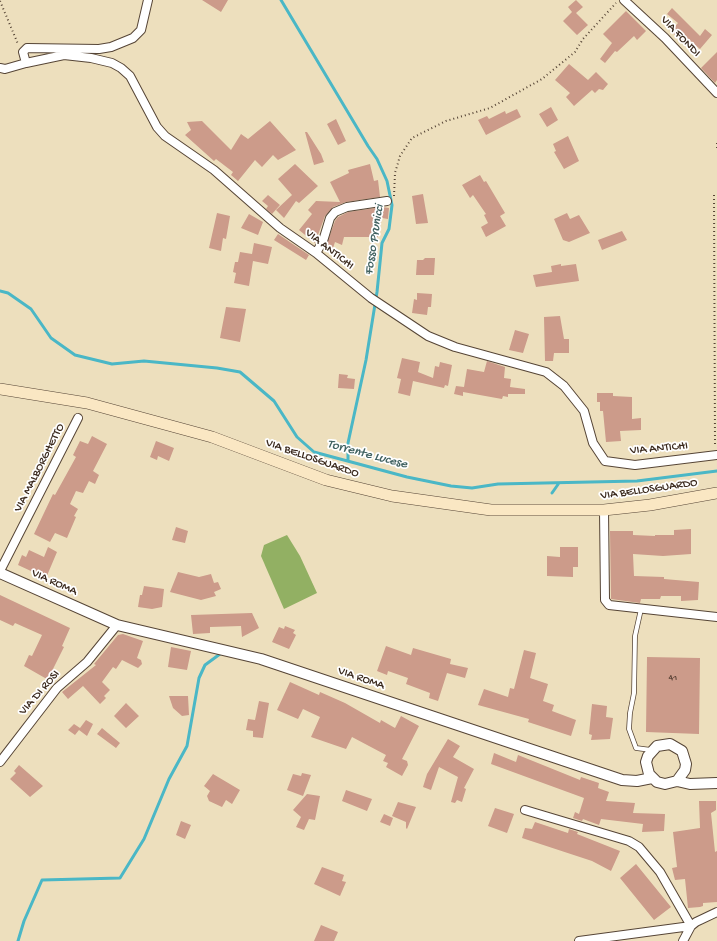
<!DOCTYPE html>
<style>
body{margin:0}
canvas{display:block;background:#eddfbd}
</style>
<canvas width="717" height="941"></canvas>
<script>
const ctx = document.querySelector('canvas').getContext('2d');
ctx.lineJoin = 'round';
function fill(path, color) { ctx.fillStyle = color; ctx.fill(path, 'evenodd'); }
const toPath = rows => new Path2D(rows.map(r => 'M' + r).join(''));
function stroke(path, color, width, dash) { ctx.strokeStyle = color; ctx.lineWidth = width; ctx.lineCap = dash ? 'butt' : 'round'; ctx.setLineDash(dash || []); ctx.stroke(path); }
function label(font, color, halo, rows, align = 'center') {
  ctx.font = font + ' "Gochi Hand",sans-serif'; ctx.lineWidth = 3.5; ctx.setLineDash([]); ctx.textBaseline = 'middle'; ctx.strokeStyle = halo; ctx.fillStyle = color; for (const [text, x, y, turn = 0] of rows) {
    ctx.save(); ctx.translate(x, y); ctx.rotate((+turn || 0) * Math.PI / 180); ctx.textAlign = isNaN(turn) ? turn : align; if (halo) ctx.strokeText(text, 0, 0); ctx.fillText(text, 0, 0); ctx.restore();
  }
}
fill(toPath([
 [287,535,300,556,317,593,284,609,261,556,264,545]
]), '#92b063');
stroke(toPath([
 [281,0,368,146,377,159,387,181,392,205,389,229,382,243,377,292,366,360,348,443,348,461],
 [0,291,8,293,31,309,51,338,75,355,112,364,144,361,217,368,240,372,274,401,297,437,314,452,407,477,451,486,472,488,498,484,637,481,717,471],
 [552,493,559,483],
 [18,941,24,921,42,880,120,878,144,839,169,779,187,746,199,678,205,665,220,654]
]), '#4ab7c6', 3);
fill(toPath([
 [202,0,228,0,221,12],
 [576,0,583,7,576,13,588,25,577,35,563,21,572,12,568,7],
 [672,8,700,36,705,29,712,35,700,49,688,39,683,43,671,31,678,23,667,14],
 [626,11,646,31,637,40,634,36,617,52,615,51,605,63,600,59,612,43,603,34],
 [717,52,717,80,715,83,701,68],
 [569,64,588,80,596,72,608,84,603,90,599,89,595,93,592,90,574,106,566,97,570,93,555,80],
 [551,107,558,120,547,127,539,114],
 [517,109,521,117,486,135,478,120,487,116,489,119,505,111,506,114],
 [336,119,346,141,338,145,327,124],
 [202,121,231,150,241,134,248,139,270,121,296,150,278,160,273,155,262,167,255,160,238,181,231,175,233,172,216,159,214,161,185,135,191,130,187,122],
 [305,132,307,132,321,154,324,162,314,165],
 [568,136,579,161,564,169,554,152,556,151,553,144],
 [295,164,318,186,299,203,296,201,284,218,276,210,292,195,278,179],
 [370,164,374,181,378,180,380,197,346,202,333,207,325,216,315,243,299,230,312,214,308,210,316,201,340,202,330,182,349,173,348,170],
 [480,175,484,182,486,181,505,213,500,216,506,226,486,237,481,227,488,223,484,215,486,214,473,195,470,198,462,185],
 [423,194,428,223,416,224,412,196],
 [268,195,280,205,272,214,266,209,268,206,262,201],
 [382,207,389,208,388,219,382,218,378,237,344,237,342,245,335,242,332,251,325,248,335,221,338,217,348,212],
 [217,213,230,216,226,239,223,238,221,251,209,248],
 [567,213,570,219,579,215,590,233,569,242,563,240,554,219],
 [249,214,263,222,258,235,241,228],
 [622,231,627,240,602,250,598,240],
 [278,234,309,255,306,260,274,240],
 [254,243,272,247,268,264,253,261,249,286,234,283,236,273,233,272,235,262,238,262,240,252,252,254],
 [425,258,435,258,434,275,416,275,417,260,423,260],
 [561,264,561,266,576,264,579,281,536,287,533,275,552,272,551,266],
 [417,293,432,294,431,307,428,307,427,315,412,313,414,299,417,300],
 [226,307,246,309,240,342,220,338],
 [560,316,564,339,569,339,569,353,554,353,553,361,545,361,544,317],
 [515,330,529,334,523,353,509,350],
 [402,358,420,362,418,372,433,378,435,366,439,367,440,362,452,365,448,386,445,385,444,388,413,381,410,396,398,393,401,379,397,378],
 [487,361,505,367,504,378,511,379,510,387,525,389,525,394,508,394,508,397,503,396,502,399,463,392,463,396,454,394,456,386,464,387,467,369,484,372],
 [339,374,348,375,347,378,355,379,354,389,338,388],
 [597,393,613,393,613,396,632,397,632,419,641,418,641,430,620,431,621,441,606,442,603,411,600,411,600,402,597,402],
 [92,436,107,444,93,471,99,475,95,484,89,481,83,493,76,491,70,504,78,509,74,516,76,517,67,538,55,533,50,542,34,534,53,494,55,495,76,457,73,455,80,441,88,444],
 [156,441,174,448,169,461,158,456,157,460,150,457],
 [176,527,188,531,185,543,172,540],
 [691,529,691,554,663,556,633,554,634,576,664,577,664,579,699,582,698,600,681,601,681,596,661,596,660,599,641,599,640,603,611,599,610,531,633,531,633,535,655,536,655,535,674,535,674,530],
 [48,547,57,552,46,578,18,565,22,555,26,557,29,550,44,557],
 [560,547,578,547,578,567,573,567,573,577,547,576,547,556,560,557],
 [178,572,199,577,211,574,214,583,218,582,221,589,214,592,216,596,201,600,170,592],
 [144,586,164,589,162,607,152,609,138,607,140,595,142,595],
 [0,595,70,628,62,646,64,647,53,669,57,671,52,682,24,666,29,655,32,656,42,635,15,623,13,626,0,620],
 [252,613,259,628,242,637,241,626,210,627,210,633,193,634,191,615],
 [285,626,295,630,293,633,296,635,289,649,272,642,279,627,284,629],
 [123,634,143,641,137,658,141,660,142,664,138,668,122,660,116,669,113,667,102,682,110,690,104,696,106,698,100,704,83,686,68,699,62,692,96,665,94,664,118,635],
 [386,646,411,655,413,648,451,659,450,664,468,668,465,678,447,673,438,701,429,698,430,693,406,684,408,678,388,671,387,675,377,671],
 [171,647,191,651,187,670,168,667],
 [524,650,536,653,530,678,548,684,543,701,554,705,552,711,576,720,571,736,528,722,529,719,478,705,484,689,508,697,510,688,514,689],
 [647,657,700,658,699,734,646,732],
 [290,682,319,695,320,692,345,703,380,723,381,720,395,728,401,716,419,726,402,759,407,761,408,765,402,776,386,767,388,763,383,761,386,755,352,737,346,749,311,737,320,717,303,709,298,719,277,710],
 [169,696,188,696,189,715,182,716,173,708],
 [259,701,269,703,263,738,253,737,253,731,246,730,248,719,255,720],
 [126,703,139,716,126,728,114,716],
 [592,704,607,706,606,717,613,718,610,739,591,740,592,735,589,734],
 [86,720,93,724,87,736,79,730,75,735,68,730,74,724,80,728],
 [102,728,120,743,116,748,97,734],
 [448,739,460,746,453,757,474,769,464,788,466,789,462,802,457,800,455,803,451,802,458,777,439,767,431,790,423,787,427,774],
 [494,753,516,762,518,755,580,780,581,777,599,783,598,788,609,792,606,801,635,803,633,813,665,814,664,831,642,832,643,824,601,819,599,825,583,819,582,821,573,818,575,812,579,814,584,798,491,764],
 [19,765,43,786,30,797,10,779,16,773,14,771],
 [302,773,311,775,303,796,287,790,293,774,301,776],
 [213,774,240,790,232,804,226,800,222,807,209,801,207,796,210,791,204,786],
 [346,790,372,799,367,811,342,801],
 [307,794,320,796,315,820,309,819,304,830,296,827,301,817,293,810],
 [699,801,716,801,716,810,711,813,715,852,717,851,717,902,703,903,703,906,700,907,688,908,685,879,675,880,672,868,677,867,673,832,700,828],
 [398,802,416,807,407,829,406,828,406,822,392,816],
 [495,808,514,814,507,833,488,826],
 [384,814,393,818,390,826,380,822],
 [181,821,191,825,185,839,176,835],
 [535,822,568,833,569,829,578,832,577,834,620,851,611,871,592,861,522,838,525,828,532,829],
 [636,864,671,907,654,920,620,878],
 [322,867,344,875,342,881,346,882,340,896,314,884],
 [321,925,338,932,334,941,314,941]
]), '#cc9b8a');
const service = toPath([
 [641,609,635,636,634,693,630,713,629,729,636,748,651,750]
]);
const minor = toPath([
 [624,0,665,38,717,93],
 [26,63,23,52,27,48,99,49,111,47,133,38,141,30,148,0],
 [0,68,5,69,26,63,64,55,91,58,112,63,121,68,130,76,157,127,165,136,214,170,280,228,316,253,371,298,428,336,455,347,546,372,564,386,584,411,593,443,605,461,635,465,717,455],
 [316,253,323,241,330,218,335,212,347,207,387,201],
 [604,510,605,600,609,605,717,617],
 [0,571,78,418],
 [0,762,57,688,87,662,117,625],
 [525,810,629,841,639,847,660,872,691,926,579,941],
 [683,941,691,926,696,922,717,912]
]);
const tertiary = toPath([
 [0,573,117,625,261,659,622,780,637,781,652,778],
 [677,781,685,770,686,764,682,751,670,744,657,746,648,756,646,762,649,774,657,782,665,784,677,781,690,784,717,783]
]);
const secondary = toPath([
 [0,389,87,403,212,437,326,480,392,496,491,510,604,510,650,505,717,493]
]);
stroke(service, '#564536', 5.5);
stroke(minor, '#564536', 10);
stroke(tertiary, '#564536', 12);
stroke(secondary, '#564536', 12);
stroke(toPath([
 [0,1,18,44],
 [717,143,717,149],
 [714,195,715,446],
 [394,196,395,173,400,156,412,138,446,121,490,108,542,79,575,52,583,39,616,3]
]), '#564536', 2, [1, 3]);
stroke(service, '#fff', 4);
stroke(minor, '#fff', 8);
stroke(tertiary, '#fff', 10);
stroke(secondary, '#fae7c3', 11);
label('10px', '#5f4639', null, [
 ["41",673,678]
]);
label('12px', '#3b2a1e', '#fff', [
 ["VIA FONDI",680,37,46],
 ["VIA ANTICHI",329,250,38],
 ["VIA ANTICHI",659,449,-5],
 ["VIA BELLOSGUARDO",312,459,19],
 ["VIA MALBORGHETTO",40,468,-63],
 ["VIA BELLOSGUARDO",649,490,-8],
 ["VIA ROMA",54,583,24],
 ["VIA ROMA",361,679,19],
 ["VIA DI ROSI",40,693,-49]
]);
label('italic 13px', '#416261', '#fff', [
 ["Fosso Prunicci",375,240,-81],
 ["Torrente Lucese",367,455,15]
]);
</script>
